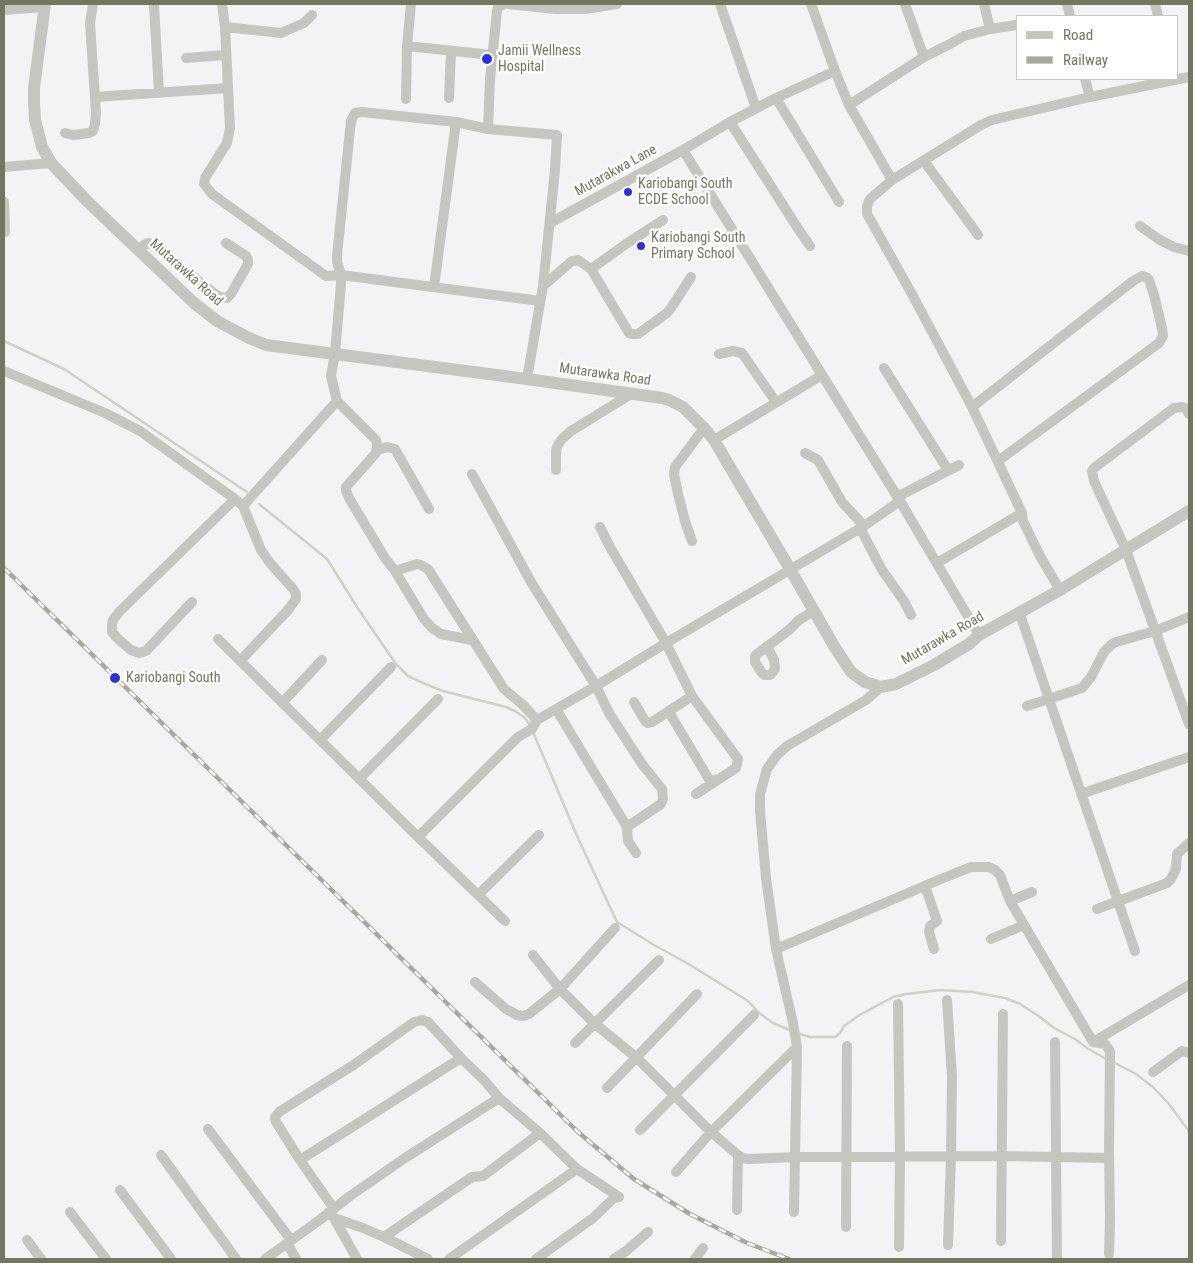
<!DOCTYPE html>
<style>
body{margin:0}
#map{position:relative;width:1193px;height:1263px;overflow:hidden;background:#f4f2f5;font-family:"Roboto Condensed",sans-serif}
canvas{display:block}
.frame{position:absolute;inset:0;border:5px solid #73775d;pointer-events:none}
.legend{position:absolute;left:1016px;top:15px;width:162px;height:65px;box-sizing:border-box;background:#fff;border:1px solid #c7c9be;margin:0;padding:6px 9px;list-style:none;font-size:15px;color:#73775d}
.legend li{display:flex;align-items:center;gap:10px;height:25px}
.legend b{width:25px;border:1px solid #c7c9be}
</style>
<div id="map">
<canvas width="1193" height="1263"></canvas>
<div class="frame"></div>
<ul class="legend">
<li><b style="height:6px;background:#c5c6bf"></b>Road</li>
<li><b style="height:6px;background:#a7a99c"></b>Railway</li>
</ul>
</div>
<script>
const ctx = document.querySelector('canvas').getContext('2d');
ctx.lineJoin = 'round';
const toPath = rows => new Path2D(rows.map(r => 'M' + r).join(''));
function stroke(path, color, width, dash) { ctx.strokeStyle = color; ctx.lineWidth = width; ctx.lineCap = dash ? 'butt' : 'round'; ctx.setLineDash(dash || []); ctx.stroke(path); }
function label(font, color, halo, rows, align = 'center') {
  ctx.font = font + ' "Roboto Condensed",sans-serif'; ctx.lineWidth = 5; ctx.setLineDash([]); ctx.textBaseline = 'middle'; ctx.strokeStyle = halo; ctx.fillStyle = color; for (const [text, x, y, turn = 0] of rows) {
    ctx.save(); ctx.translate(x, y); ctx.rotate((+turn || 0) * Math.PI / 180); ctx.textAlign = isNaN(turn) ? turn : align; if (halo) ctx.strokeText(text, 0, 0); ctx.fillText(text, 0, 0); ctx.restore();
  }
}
stroke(toPath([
 [4,341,64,369,247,492],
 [259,504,327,559,357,607,396,664,408,676,423,683,443,691,506,707,515,711,524,717,530,725],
 [533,732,577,836,617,922,654,945,687,963,748,1001,758,1012,773,1023,792,1031],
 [797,1033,810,1037,835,1037,840,1033,844,1026,858,1016,893,997,906,994,941,990,972,992,1005,998,1020,1004,1040,1017,1054,1028,1075,1039,1087,1048,1106,1059],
 [1113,1062,1136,1074,1153,1087,1169,1104,1189,1131]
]), '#d0d0c3', 2.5);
stroke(toPath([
 [222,4,225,27,230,128,227,143,205,178,204,184,212,194,326,276,341,275,540,301],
 [411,4,407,46,492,55],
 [508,4,555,9,585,9,617,4],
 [720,4,756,108],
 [811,4,835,71,849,105,892,180],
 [905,4,924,57],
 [984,4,990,29],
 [1067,4,1070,16],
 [1155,4,1158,16],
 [154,5,159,93],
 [4,10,45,7],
 [225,27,281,33,304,23,312,15],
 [186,58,226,55],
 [1085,79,1090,97],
 [95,97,228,88],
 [449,98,451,51],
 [776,98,839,202],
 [406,99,407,46],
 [849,105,924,57,950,44,964,36,990,29,1017,25],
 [730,122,797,227,810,246],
 [488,129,490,79,497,11,498,7,504,4],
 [65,133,73,135,89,133,93,131,95,124,96,113,90,23,93,4],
 [683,150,900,501,979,635],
 [924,161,978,235],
 [4,167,51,163],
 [4,202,5,232],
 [550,223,683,150,730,122,776,98,835,71],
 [1140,226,1160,240,1174,247,1189,251],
 [138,250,144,245,149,243,154,246,219,297,227,298,231,294,248,264,248,260,246,256,226,243],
 [591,269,626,244,663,220],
 [543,286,572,261,578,260,591,269,629,333,632,334,638,334,667,313,671,308,691,277],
 [434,287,456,122],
 [719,354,733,351,742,353,776,402],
 [884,368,948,470],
 [4,371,105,413,140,431,235,499,243,506,261,550,270,563,294,590,296,594,296,599,288,610,240,661],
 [337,401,376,440,377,445,376,453,346,487,346,490,349,498,385,558,395,571,417,564,421,565,428,569,504,689,523,705,537,720],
 [972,407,1133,281,1142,276,1146,277,1149,280,1154,295,1162,328,1163,336,1159,343,998,461],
 [1189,414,1186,408,1182,407,1174,408,1094,468,1092,471,1094,481,1126,550,1189,724],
 [714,440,822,375],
 [377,450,387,447,395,449,429,509],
 [805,453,818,460,842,502,864,526],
 [556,470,556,450,558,445,562,439,571,431,631,394],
 [472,474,531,582,596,686,609,713,642,764,662,789,663,799,661,804,627,827],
 [897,497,959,465],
 [243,506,337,401,331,376,335,353,341,284,341,275,337,262,337,255,351,121,355,113,362,112,456,122,488,129,557,135,555,170,543,286,527,379],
 [600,527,610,547,666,643,692,696,738,759,736,768,696,794],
 [860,528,882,570,904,601,911,615],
 [692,541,685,521,678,494,674,474,675,467,704,428],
 [937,563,1022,513],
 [395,571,424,619,432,628,441,634,472,640],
 [1060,590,1040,556,1023,521,1022,513,972,407,913,296,870,219,867,214,867,206,870,199,892,180,981,125,992,120,1090,97,1189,77],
 [192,602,146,651,139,653,131,650,117,638,112,632,112,625,113,620,119,612,235,499],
 [1020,614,1135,951],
 [218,639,418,837,505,921],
 [767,646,774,660,775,668,773,672,770,675,765,675,762,673,755,662,755,656,757,654,789,630,799,620,814,611],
 [634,702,645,721,648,723,652,722,692,696],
 [282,703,322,660],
 [1027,706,1082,688,1091,677,1104,652,1112,644,1116,642,1155,631,1189,617],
 [556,709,627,827,628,841,636,853],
 [669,712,710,781,718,779],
 [320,740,391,667],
 [359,779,438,699],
 [1081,794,1189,757],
 [418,837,518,737,532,729,537,720,596,686,666,643,864,526,900,501],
 [925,886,937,921,930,926,929,932,934,949],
 [478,895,539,835],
 [1010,901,1093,1042,1189,985],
 [1097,909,1167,883,1171,879,1176,869,1177,854,1189,843],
 [991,939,1024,925],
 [776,949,941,879,971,867,989,867,995,870,1000,875,1010,901,1032,892],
 [533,955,560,989,594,1023,637,1058,711,1132,738,1155,743,1158,749,1159,795,1157,1002,1156,1109,1158],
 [475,982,506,1009,517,1015,523,1016,529,1014,560,989,615,928],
 [947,1000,952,1076,951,1156,948,1245],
 [898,1004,900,1157,899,1247],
 [1055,1042,1057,1259],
 [1093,1042,1105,1044,1108,1048,1110,1052,1109,1151,1110,1219,1109,1254],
 [575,1043,659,960],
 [1153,1072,1182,1051,1189,1053],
 [607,1088,697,994],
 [208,1129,291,1240],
 [640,1130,754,1015],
 [161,1155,236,1259],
 [300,1160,461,1058],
 [676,1172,711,1132,797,1047],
 [120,1190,171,1259],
 [334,1209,300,1160,276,1122,275,1117,279,1112,355,1064,414,1022,422,1020,428,1022,461,1058,484,1080,499,1098,540,1133,577,1169,619,1197],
 [737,1210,738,1155],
 [70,1212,106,1259],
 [794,1212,797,1047,793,1023,776,949,766,878,760,811,760,794,767,769,777,755,787,746,866,700,881,687],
 [328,1213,334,1218,363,1228,384,1237,428,1259],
 [334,1218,357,1259],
 [846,1227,847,1046],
 [384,1237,472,1177,483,1176,540,1133],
 [27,1240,41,1259],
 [1001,1241,1003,1014],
 [287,1243,296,1259],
 [265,1259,317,1222,350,1196,405,1158,499,1098],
 [449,1259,577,1169],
 [536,1259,593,1218,614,1198,619,1197],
 [614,1259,626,1251,648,1232],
 [695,1259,703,1248]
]), '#c5c6bf', 10);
stroke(toPath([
 [45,4,34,88,34,103,35,120,42,147,51,163,88,202,194,303,217,321,249,338,266,345,527,379,662,398,669,400,683,407,704,428,714,440,790,569,834,646,851,672,865,682,881,687,896,684,934,665,969,644,979,635,1060,590,1189,511]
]), '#c5c6bf', 12);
const rail = toPath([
 [4,568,578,1132,634,1179,690,1214,747,1243,789,1259]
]);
stroke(rail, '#a7a99c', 4.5);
stroke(rail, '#fff', 2.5, [8]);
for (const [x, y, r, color] of [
 [487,59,6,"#2732e0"],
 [628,192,5,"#2732e0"],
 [641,246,5,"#2732e0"],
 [115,678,6,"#2732e0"]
]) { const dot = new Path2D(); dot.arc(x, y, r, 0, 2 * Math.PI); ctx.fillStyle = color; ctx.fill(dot); stroke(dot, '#fff', 2); }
label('14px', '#73775d', '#fff', [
 ["Jamii Wellness",498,51],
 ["Hospital",498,67],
 ["Kariobangi South",638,184],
 ["ECDE School",638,200],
 ["Kariobangi South",651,238],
 ["Primary School",651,254],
 ["Kariobangi South",126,678]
], 'left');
label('14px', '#73775d', '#fff', [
 ["Mutarakwa Lane",616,171,-29],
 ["Mutarawka Road",186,273,42],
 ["Mutarawka Road",605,375,8],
 ["Mutarawka Road",943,639,-30]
]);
</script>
